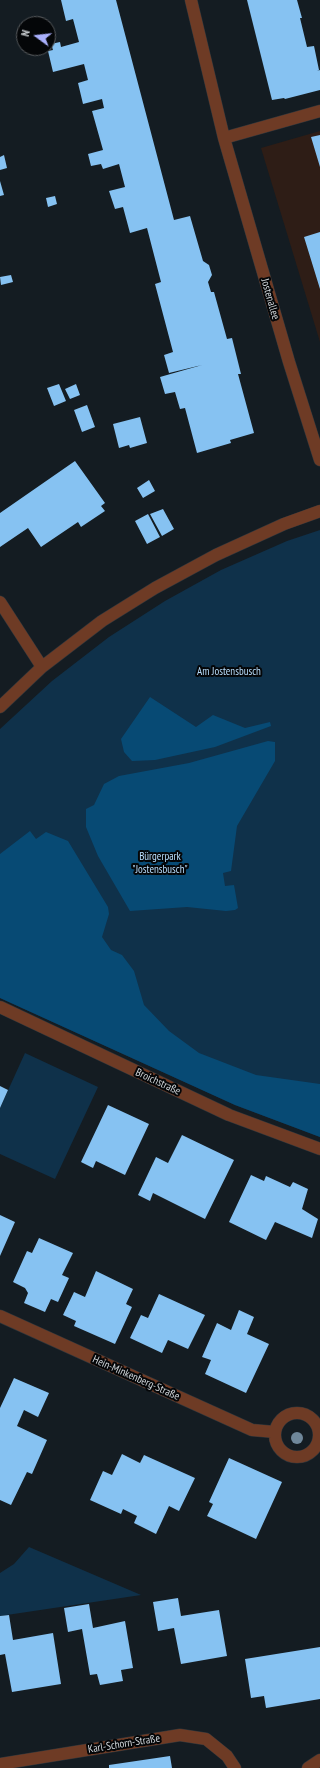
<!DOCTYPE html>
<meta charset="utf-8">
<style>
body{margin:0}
#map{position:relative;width:320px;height:1768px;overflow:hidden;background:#141c22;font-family:"PT Sans Narrow",sans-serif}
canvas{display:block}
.north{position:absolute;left:16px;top:16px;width:40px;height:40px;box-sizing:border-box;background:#040608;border:1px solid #56595c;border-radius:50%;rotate:285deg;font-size:11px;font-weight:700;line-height:16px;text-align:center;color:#d1d6da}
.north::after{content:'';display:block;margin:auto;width:14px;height:18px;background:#a9b0fc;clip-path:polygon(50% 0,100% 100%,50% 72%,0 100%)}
</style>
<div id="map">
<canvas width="320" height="1768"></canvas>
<div class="north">N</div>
</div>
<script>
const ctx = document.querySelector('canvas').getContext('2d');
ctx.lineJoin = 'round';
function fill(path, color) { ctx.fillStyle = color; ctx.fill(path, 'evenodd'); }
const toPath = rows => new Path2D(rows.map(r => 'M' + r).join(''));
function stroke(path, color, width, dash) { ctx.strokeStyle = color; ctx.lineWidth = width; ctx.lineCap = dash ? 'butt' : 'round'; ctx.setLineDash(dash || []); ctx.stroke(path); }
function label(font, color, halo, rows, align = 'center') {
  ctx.font = font + ' "PT Sans Narrow",sans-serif'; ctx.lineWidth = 4; ctx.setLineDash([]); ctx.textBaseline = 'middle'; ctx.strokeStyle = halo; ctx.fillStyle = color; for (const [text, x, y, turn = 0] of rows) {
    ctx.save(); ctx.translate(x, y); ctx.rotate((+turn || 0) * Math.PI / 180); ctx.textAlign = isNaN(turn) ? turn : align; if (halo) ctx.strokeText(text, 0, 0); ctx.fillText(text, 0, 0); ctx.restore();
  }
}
fill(toPath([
 [320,131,320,342,261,148]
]), '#2e1d16');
fill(toPath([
 [320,530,320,1137,235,1105,0,998,0,729,52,681,109,637,165,601,221,570,287,541],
 [25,1053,98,1087,55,1179,0,1154,0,1108],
 [29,1547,141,1595,0,1616,0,1573,14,1564]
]), '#0f314a');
fill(toPath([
 [150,697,196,727,213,715,245,728,270,722,271,726,215,747,155,760,132,761,124,752,121,739],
 [268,741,275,742,275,761,237,826,231,871,223,873,225,886,234,885,238,908,235,910,226,911,187,907,130,911,98,856,86,827,86,809,94,805,104,784,119,776,189,763],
 [30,831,36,839,46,832,68,841,108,907,109,914,102,937,111,950,122,955,134,971,144,1005,169,1031,199,1053,256,1075,320,1084,320,1137,235,1105,0,998,0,854]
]), '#074a74');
fill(toPath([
 [61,0,116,0,174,220,190,216,203,261,209,265,212,275,208,282,211,292,214,292,227,339,232,338,241,374,238,374,254,433,230,440,231,443,197,453,185,408,180,409,175,392,165,394,160,377,202,365,169,373,164,355,173,352,155,284,161,282,147,228,130,233,123,207,115,209,109,191,125,187,119,164,103,169,101,164,91,166,88,154,103,150,92,111,104,108,102,99,83,104,78,83,88,80,84,64,53,72,48,51,53,50,51,44,60,42,61,47,79,42,73,19,66,21],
 [247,0,297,0,302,18,300,18,307,47,314,46,319,70,317,71,320,70,320,90,285,99,284,98,272,100],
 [320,135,320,167,311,137],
 [4,155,7,168,0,170,0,157],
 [0,181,4,195,0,196],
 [55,196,57,204,48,207,46,198],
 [320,232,320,289,304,237],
 [11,275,13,282,1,285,0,277],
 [59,384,66,401,54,406,47,388],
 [76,384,80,395,70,399,65,389],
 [87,405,95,427,82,432,74,410],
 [140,417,147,443,130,448,129,445,119,448,113,424],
 [75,461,105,503,101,506,105,511,81,527,78,522,41,547,28,528,0,547,0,513],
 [149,480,155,491,143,498,137,488],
 [163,509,174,529,162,536,150,514],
 [148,514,160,537,147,544,135,521],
 [0,1086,8,1090,0,1108],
 [108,1105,149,1124,125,1175,96,1161,93,1168,81,1162],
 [182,1135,234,1160,205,1219,153,1193,150,1201,138,1195,156,1157,168,1163],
 [251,1175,264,1181,266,1176,290,1187,293,1182,308,1189,302,1209,318,1219,312,1238,275,1222,266,1240,229,1222],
 [0,1215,15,1222,0,1256],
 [39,1238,73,1253,62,1275,69,1278,58,1302,51,1299,45,1312,24,1303,28,1293,25,1288,13,1282,27,1251,32,1253],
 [96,1271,133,1289,126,1304,132,1307,115,1344,74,1326,76,1321,63,1315,74,1292,85,1297],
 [159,1294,205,1315,188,1349,168,1340,162,1353,130,1338,141,1315,148,1318],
 [239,1310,254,1317,247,1334,269,1344,246,1393,205,1374,211,1360,202,1357,217,1323,231,1330],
 [14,1378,49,1393,38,1417,24,1410,17,1426,47,1440,32,1474,27,1472,11,1505,0,1500,0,1408],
 [122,1454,140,1463,144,1455,195,1478,179,1511,169,1506,156,1534,134,1523,137,1516,123,1509,121,1514,90,1500,103,1471,112,1475],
 [229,1458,282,1482,256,1539,207,1516,213,1504,209,1502],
 [178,1598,181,1616,219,1610,227,1656,181,1664,174,1628,158,1631,153,1602],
 [89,1604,93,1628,125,1621,133,1668,121,1670,123,1681,100,1685,97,1674,90,1675,82,1629,68,1632,64,1608],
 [9,1615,13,1640,53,1633,61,1684,12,1692,5,1654,0,1655,0,1616],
 [320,1647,320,1699,266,1708,264,1696,251,1698,245,1659],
 [170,1756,172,1768,109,1768,109,1765]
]), '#86c2f2');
const minor = toPath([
 [191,0,224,138,289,362,320,460],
 [224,138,320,111],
 [0,602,42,667],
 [0,707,42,667,102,621,155,588,216,555,284,524,320,511],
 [0,1007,229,1115,320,1149],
 [0,1316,252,1430,275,1432],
 '275 1435a22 22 0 1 1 44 0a22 22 0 1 1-44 0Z',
 [0,1764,180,1735,206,1739,227,1756,235,1768],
 [308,1768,320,1760]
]);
stroke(minor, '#2e363c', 13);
stroke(minor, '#6e3b25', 12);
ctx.fillStyle = '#6f879a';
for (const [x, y] of [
 [297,1438]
]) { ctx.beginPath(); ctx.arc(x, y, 6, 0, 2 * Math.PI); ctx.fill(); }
label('11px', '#d1d6da', '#040608', [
 ["Jostenallee",270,299,74],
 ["Broichstraße",158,1082,25],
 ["Hein-Minkenberg-Straße",136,1378,24],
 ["Karl-Schorn-Straße",124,1744,-9]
]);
label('11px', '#b9defd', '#040608', [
 ["Am Jostensbusch",229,672],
 ["Bürgerpark",160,857],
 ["\"Jostensbusch\"",160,870]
]);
</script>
